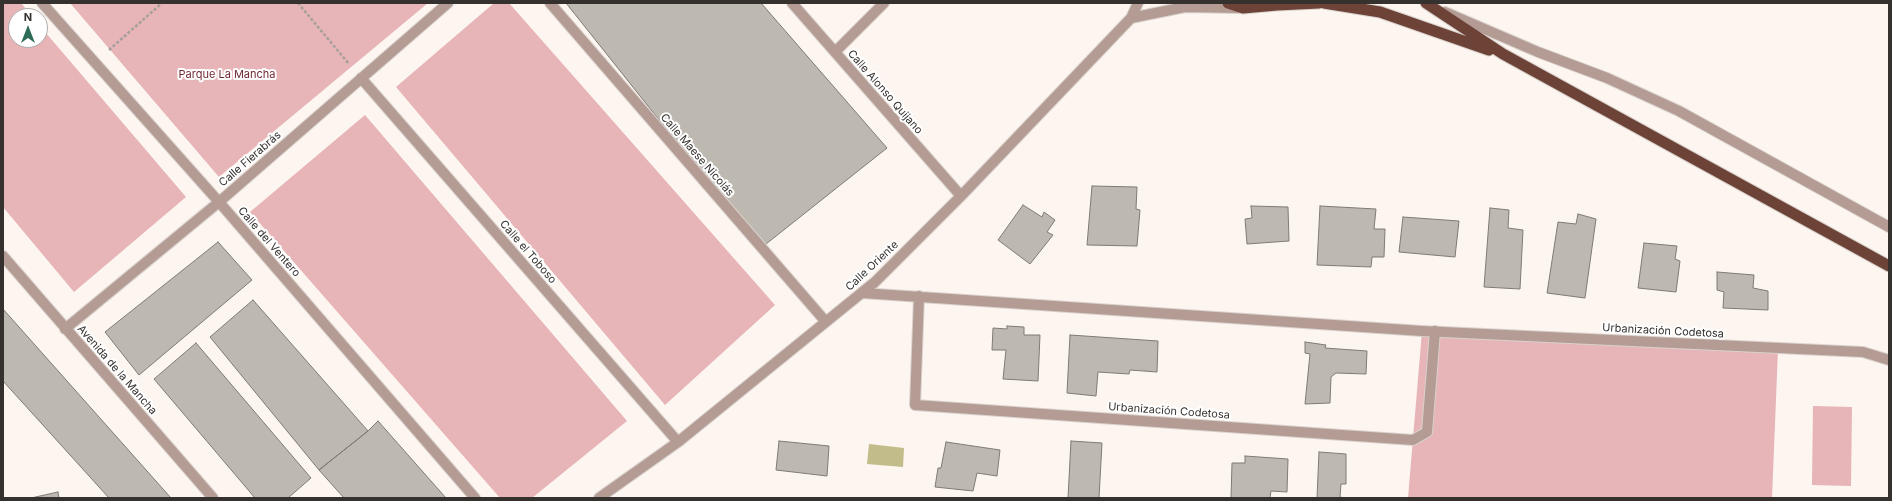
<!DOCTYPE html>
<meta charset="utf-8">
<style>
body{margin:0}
#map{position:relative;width:1892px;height:501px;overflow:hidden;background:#fdf5f0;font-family:Inter,sans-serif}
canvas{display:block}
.frame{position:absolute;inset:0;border:4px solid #34312f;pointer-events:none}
.north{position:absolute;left:8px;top:8px;width:40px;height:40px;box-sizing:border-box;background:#fff;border:1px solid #aeadac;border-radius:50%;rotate:0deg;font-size:11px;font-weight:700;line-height:16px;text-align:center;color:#34312f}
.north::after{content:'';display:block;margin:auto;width:14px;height:18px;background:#2d6b57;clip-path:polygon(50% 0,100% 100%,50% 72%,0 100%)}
</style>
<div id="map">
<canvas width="1892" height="501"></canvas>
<div class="frame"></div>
<div class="north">N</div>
</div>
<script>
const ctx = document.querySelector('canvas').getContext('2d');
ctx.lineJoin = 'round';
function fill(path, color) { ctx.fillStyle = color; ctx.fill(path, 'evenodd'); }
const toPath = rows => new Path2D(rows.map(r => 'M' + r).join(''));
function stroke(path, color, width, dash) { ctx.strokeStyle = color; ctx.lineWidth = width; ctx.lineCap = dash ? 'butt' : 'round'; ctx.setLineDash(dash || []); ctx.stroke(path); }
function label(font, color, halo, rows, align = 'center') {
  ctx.font = font + ' Inter,sans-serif'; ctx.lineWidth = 4; ctx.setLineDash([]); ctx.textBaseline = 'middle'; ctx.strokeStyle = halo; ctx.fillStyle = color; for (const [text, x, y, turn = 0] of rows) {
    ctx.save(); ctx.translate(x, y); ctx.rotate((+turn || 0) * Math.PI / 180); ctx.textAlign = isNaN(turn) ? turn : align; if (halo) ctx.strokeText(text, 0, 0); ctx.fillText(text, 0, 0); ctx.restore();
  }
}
fill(toPath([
 [3,3,21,3,32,16,16,16,16,40,40,40,40,26,186,197,74,292,3,207],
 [70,3,428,3,219,177],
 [494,3,509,3,775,305,665,405,396,87],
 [365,115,627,421,532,498,500,498,250,212],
 [1422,331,1778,349,1772,498,1408,498],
 [1813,406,1852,407,1851,486,1812,485]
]), '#e7b4b7');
fill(toPath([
 [869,444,904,448,903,467,867,464]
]), '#c1bc89');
const building = toPath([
 [566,3,761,3,887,148,761,248,566,3],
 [1092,186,1137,187,1136,209,1140,210,1137,246,1087,245,1092,186],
 [1023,205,1042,217,1044,212,1055,220,1047,232,1053,235,1030,264,998,240,1023,205],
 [1251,206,1288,207,1289,241,1247,244,1245,219,1252,218,1251,206],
 [1320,206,1376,209,1374,229,1385,229,1384,257,1372,257,1371,267,1317,265,1320,206],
 [1490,208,1509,210,1508,228,1523,230,1520,289,1484,287,1490,208],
 [1578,214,1596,219,1585,298,1547,293,1558,222,1576,224,1578,214],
 [1403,217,1459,221,1455,257,1399,252,1403,217],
 [218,242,252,280,139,375,105,332,218,242],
 [1644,243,1677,246,1675,259,1680,261,1676,292,1638,288,1644,243],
 [1717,272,1754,275,1753,288,1768,291,1768,310,1723,308,1724,292,1717,290,1717,272],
 [253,300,368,431,319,470,210,337,253,300],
 [3,309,171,498,109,498,3,381,3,309],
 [1007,326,1024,327,1024,335,1040,335,1038,381,1003,379,1006,350,992,350,993,328,1007,329,1007,326],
 [1070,335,1158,341,1157,372,1130,370,1129,374,1098,372,1096,396,1067,393,1070,335],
 [1305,342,1326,345,1325,348,1367,351,1366,374,1336,373,1331,377,1330,403,1305,404,1310,354,1305,353,1305,342],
 [196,343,311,478,288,498,255,498,154,379,196,343],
 [378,421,446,498,344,498,319,470,368,431,378,421],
 [779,441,829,446,827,476,776,470,779,441],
 [1071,441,1102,443,1099,498,1068,498,1071,441],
 [946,442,1000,450,997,476,977,473,973,491,935,487,938,468,941,468,946,442],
 [1319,452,1346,454,1346,484,1341,484,1340,497,1345,498,1317,498,1319,452],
 [1245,456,1288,459,1287,492,1271,491,1270,498,1231,498,1232,463,1245,463,1245,456],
 [58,492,59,498,31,498,58,492]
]);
fill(building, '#bdb9b1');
stroke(building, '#7f7b74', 1);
const service = toPath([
 [1445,12,1538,52,1607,78,1679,111,1889,227]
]);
const minor = toPath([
 [42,3,219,202,475,498],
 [550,3,826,322],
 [792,3,961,196],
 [1131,18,1185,7,1238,8],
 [835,52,884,3],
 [361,78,678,442],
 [3,256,213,498],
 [862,293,1422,331,1863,352,1889,360],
 [919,296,915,405,1413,440,1427,432,1435,331],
 [65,329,219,202,448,3],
 [599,498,678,442,875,282,961,196,1131,18,1138,3]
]);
const trunk = toPath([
 [1228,3,1243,8,1277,5,1281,3],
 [1324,3,1380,12,1489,50],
 [1426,3,1503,54,1889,266],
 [1277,5,1319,3]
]);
stroke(service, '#d9d2cd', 12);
stroke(minor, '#d9d2cd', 12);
stroke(trunk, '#d9d2cd', 13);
stroke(toPath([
 [298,3,349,64],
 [109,50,162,3]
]), '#a6a09d', 2.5, [3, 2]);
stroke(service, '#b49b94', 10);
stroke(minor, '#b49b94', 10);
stroke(trunk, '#6d4237', 11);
label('11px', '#6f2a34', '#fff', [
 ["Parque La Mancha",227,75]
]);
label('11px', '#34312f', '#fff', [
 ["Calle Alonso Quijano",885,92,49],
 ["Calle Maese Nicolás",697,155,49],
 ["Calle Fierabrás",250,159,-41],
 ["Calle del Ventero",269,242,49],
 ["Calle el Toboso",528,252,49],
 ["Calle Oriente",872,266,-43],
 ["Urbanización Codetosa",1663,331,3],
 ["Avenida de la Mancha",117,370,49],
 ["Urbanización Codetosa",1169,411,4]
]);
</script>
